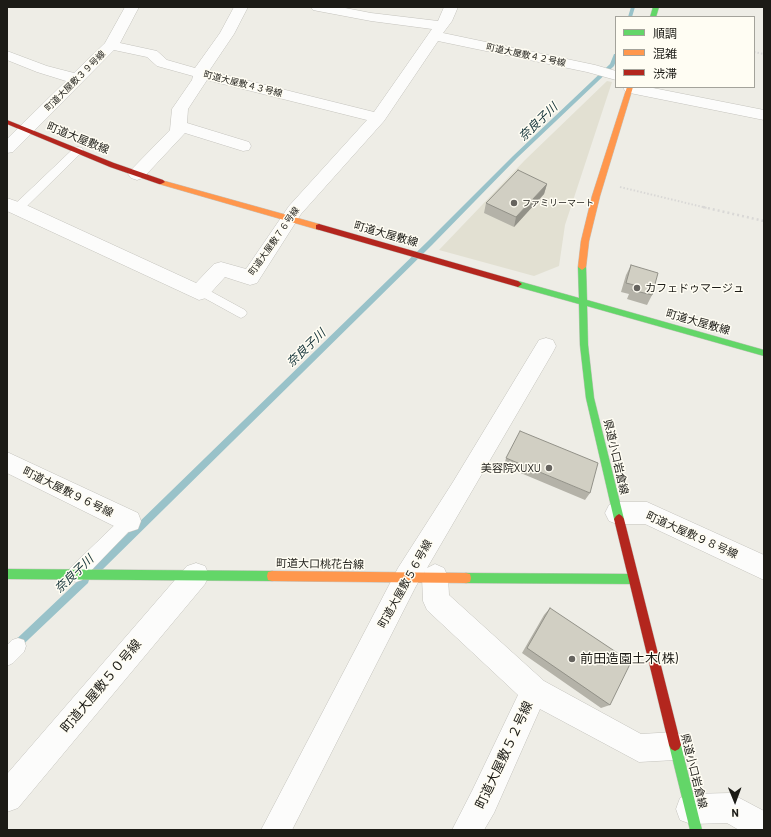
<!DOCTYPE html>
<meta charset="utf-8">
<style>
body{margin:0}
#map{position:relative;width:771px;height:837px;overflow:hidden;background:#eeede6;font-family:Barlow,"Noto Sans JP",sans-serif}
canvas{display:block}
.frame{position:absolute;inset:0;border:8px solid #1c1b16;pointer-events:none}
.legend{position:absolute;left:615px;top:16px;width:140px;height:72px;box-sizing:border-box;background:#fffdf3;border:1px solid #a4a39b;margin:0;padding:5px 7px;list-style:none;font-size:12px;color:#1c1b16}
.legend li{display:flex;align-items:center;gap:8px;height:20px}
.legend b{width:20px;border:1px solid #a4a39b}
.north{position:absolute;left:715px;top:781px;width:40px;height:40px;-webkit-text-stroke:3px #fffdf3;paint-order:stroke;rotate:179deg;font-size:11px;font-weight:700;line-height:16px;text-align:center;color:#1c1b16}
.north::after{content:'';display:block;margin:auto;width:14px;height:18px;background:#1c1b16;clip-path:polygon(50% 0,100% 100%,50% 72%,0 100%)}
</style>
<div id="map">
<canvas width="771" height="837"></canvas>
<div class="frame"></div>
<ul class="legend">
<li><b style="height:5px;background:#63d668"></b>順調</li>
<li><b style="height:5px;background:#ff974d"></b>混雑</li>
<li><b style="height:5px;background:#b3261e"></b>渋滞</li>
</ul>
<div class="north">N</div>
</div>
<script>
const ctx = document.querySelector('canvas').getContext('2d');
ctx.lineJoin = 'round';
function fill(path, color) { ctx.fillStyle = color; ctx.fill(path, 'evenodd'); }
const toPath = rows => new Path2D(rows.map(r => 'M' + r).join(''));
function stroke(path, color, width, dash) { ctx.strokeStyle = color; ctx.lineWidth = width; ctx.lineCap = dash ? 'butt' : 'round'; ctx.setLineDash(dash || []); ctx.stroke(path); }
function label(font, color, halo, rows, align = 'center') {
  ctx.font = font + ' Barlow,"Noto Sans JP",sans-serif'; ctx.lineWidth = 3; ctx.setLineDash([]); ctx.textBaseline = 'middle'; ctx.strokeStyle = halo; ctx.fillStyle = color; for (const [text, x, y, turn = 0] of rows) {
    ctx.save(); ctx.translate(x, y); ctx.rotate((+turn || 0) * Math.PI / 180); ctx.textAlign = isNaN(turn) ? turn : align; if (halo) ctx.strokeText(text, 0, 0); ctx.fillText(text, 0, 0); ctx.restore();
  }
}
fill(toPath([
 [607,81,612,82,565,225,559,266,534,276,439,250,525,160]
]), '#e2e0d2');
fill(toPath([
 [631,7,635,7,632,17,628,17,631,7],
 [614,54,616,54,616,61,614,66,517,158,432,245,100,572,97,573,94,572,93,569,94,566,428,241,513,156,610,64,614,54],
 [85,576,88,577,89,580,88,583,10,657,7,658,7,648,82,577,85,576]
]), '#99c2c9');
const lane = toPath([
 [78,147,82,148,83,150,82,152,22,211,14,211,12,208,14,205,74,148,78,147],
 [201,286,245,310,247,313,245,316,241,318,237,316,197,294,195,291,197,288,201,286],
 [129,514,134,516,137,521,134,526,82,580,76,582,70,580,68,574,70,568,124,516,129,514],
 [18,638,24,640,26,646,24,652,13,663,7,666,7,645,12,640,18,638]
]);
const street = toPath([
 [125,7,139,7,120,43,157,51,167,60,195,68,220,33,234,7,248,7,234,34,209,71,374,112,432,29,371,21,318,11,313,10,311,7,340,7,371,13,438,21,444,7,458,7,452,21,443,33,595,65,616,71,616,80,587,72,438,41,384,121,301,214,257,283,250,285,225,277,206,298,199,300,7,211,7,198,24,204,196,283,214,264,221,262,246,269,289,206,367,120,207,80,188,109,187,123,249,142,251,146,249,150,243,151,185,133,143,178,137,180,131,178,128,174,131,170,170,130,172,109,192,80,193,76,157,66,147,57,114,50,13,152,7,153,7,139,66,81,37,72,7,60,7,51,47,66,74,73,105,43,125,7],
 [623,87,648,87,764,110,764,120,630,93,625,91,623,87],
 [546,338,553,340,556,346,553,352,427,568,435,564,444,568,448,577,449,595,544,681,641,734,675,732,685,736,689,746,685,756,675,760,639,762,540,709,494,813,484,830,452,830,472,791,518,695,427,610,423,601,422,577,425,571,416,586,292,830,261,830,398,568,453,482,539,340,546,338],
 [7,452,138,513,141,521,138,529,129,532,120,529,7,473,7,452],
 [617,502,647,502,764,555,764,580,645,524,617,524,609,521,605,513,609,505,617,502],
 [196,563,205,566,209,575,205,584,18,808,7,812,7,774,187,566,196,563],
 [730,793,764,811,764,830,739,830,727,823,691,824,680,820,676,809,680,798,691,794,730,793]
]);
const fast = toPath([
 [653,7,659,7,656,17,650,17,653,7],
 [582,264,586,267,587,300,764,350,764,356,587,306,588,345,594,398,624,519,622,522,619,524,616,522,614,519,586,398,580,345,579,304,518,287,514,284,518,281,579,298,578,267,582,264],
 [7,569,272,571,276,572,277,576,276,580,272,581,7,579,7,569],
 [466,573,633,574,637,575,638,579,637,583,633,584,466,583,462,582,461,578,462,574,466,573],
 [675,739,679,741,681,745,702,830,690,830,669,745,671,741,675,739]
]);
const slow = toPath([
 [627,87,633,87,600,196,589,241,586,267,582,270,578,267,581,241,592,196,627,87],
 [159,180,161,180,319,224,323,227,319,230,159,184,159,180],
 [272,571,466,573,470,574,471,578,470,582,466,583,272,581,268,580,267,576,268,572,272,571]
]);
const jam = toPath([
 [7,120,114,163,163,180,165,182,161,184,159,184,110,167,7,124,7,120],
 [319,224,518,281,522,284,518,287,316,229,316,225,319,224],
 [619,514,622,516,624,519,681,745,679,749,675,751,671,749,669,745,614,519,616,516,619,514]
]);
stroke(lane, '#c4c3bd', 1);
stroke(street, '#c4c3bd', 1);
stroke(fast, '#c4c3bd', 1);
stroke(slow, '#c4c3bd', 1);
stroke(jam, '#c4c3bd', 1);
stroke(toPath([
 [754,52,764,54],
 [620,187,707,208]
]), '#d9d8d6', 2, [1.5, 2]);
stroke(toPath([
 [703,207,764,221]
]), '#d9d8d6', 2.5, [2, 3]);
fill(lane, '#fcfcfb');
fill(street, '#fcfcfb');
fill(fast, '#63d668');
fill(slow, '#ff974d');
fill(jam, '#b3261e');
fill(toPath([
 [547,184,544,194,514,227,484,213,486,203],
 [631,265,652,295,647,305,627,299,629,294,621,292,626,275],
 [506,458,590,493,585,500,504,466],
 [550,608,610,705,601,708,522,653,544,615]
]), '#b4b2a8');
fill(toPath([
 [547,184,544,194,514,227,516,217]
]), '#929188');
const building = toPath([
 [518,170,547,184,516,217,486,203,518,170],
 [631,265,658,273,652,295,632,290,634,285,626,283,631,265],
 [520,431,598,463,590,493,506,458,520,431],
 [550,608,631,662,610,705,527,648,550,608]
]);
fill(building, '#d1cfc3');
stroke(building, '#929188', 1);
for (const [x, y, r, color] of [
 [514,203,4,"#66645f"],
 [637,288,4,"#66645f"],
 [549,468,4,"#66645f"],
 [572,659,4,"#66645f"]
]) { const dot = new Path2D(); dot.arc(x, y, r, 0, 2 * Math.PI); ctx.fillStyle = color; ctx.fill(dot); stroke(dot, '#fffdf3', 1.5); }
label('9px', '#1c1b16', '#fffdf3', [
 ["町道大屋敷４２号線",526,55,12],
 ["町道大屋敷３９号線",75,81,-45],
 ["町道大屋敷４３号線",243,84,14],
 ["町道大屋敷７６号線",274,241,-55]
]);
label('9px', '#1c1b16', '#fffdf3', [
 ["ファミリーマート",522,203]
], 'left');
label('11px', '#1c1b16', '#fffdf3', [
 ["町道大屋敷線",78,138,22],
 ["町道大屋敷線",386,234,16],
 ["町道大屋敷線",698,322,16],
 ["県道小口岩倉線",616,457,77],
 ["町道大屋敷９６号線",68,492,26],
 ["町道大屋敷９８号線",692,535,24],
 ["町道大口桃花台線",320,564,1],
 ["町道大屋敷５６号線",405,584,-61],
 ["県道小口岩倉線",694,771,76]
]);
label('11px', '#1c1b16', '#fffdf3', [
 ["カフェドゥマージュ",645,288],
 ["美容院XUXU",541,468,"right"]
], 'left');
label('italic 12px', '#123137', '#fffdf3', [
 ["奈良子川",538,122,-44],
 ["奈良子川",306,348,-44],
 ["奈良子川",74,574,-44]
]);
label('13px', '#1c1b16', '#fffdf3', [
 ["前田造園土木(株)",580,659]
], 'left');
label('13px', '#1c1b16', '#fffdf3', [
 ["町道大屋敷５０号線",101,686,-50],
 ["町道大屋敷５２号線",504,755,-65]
]);
</script>
